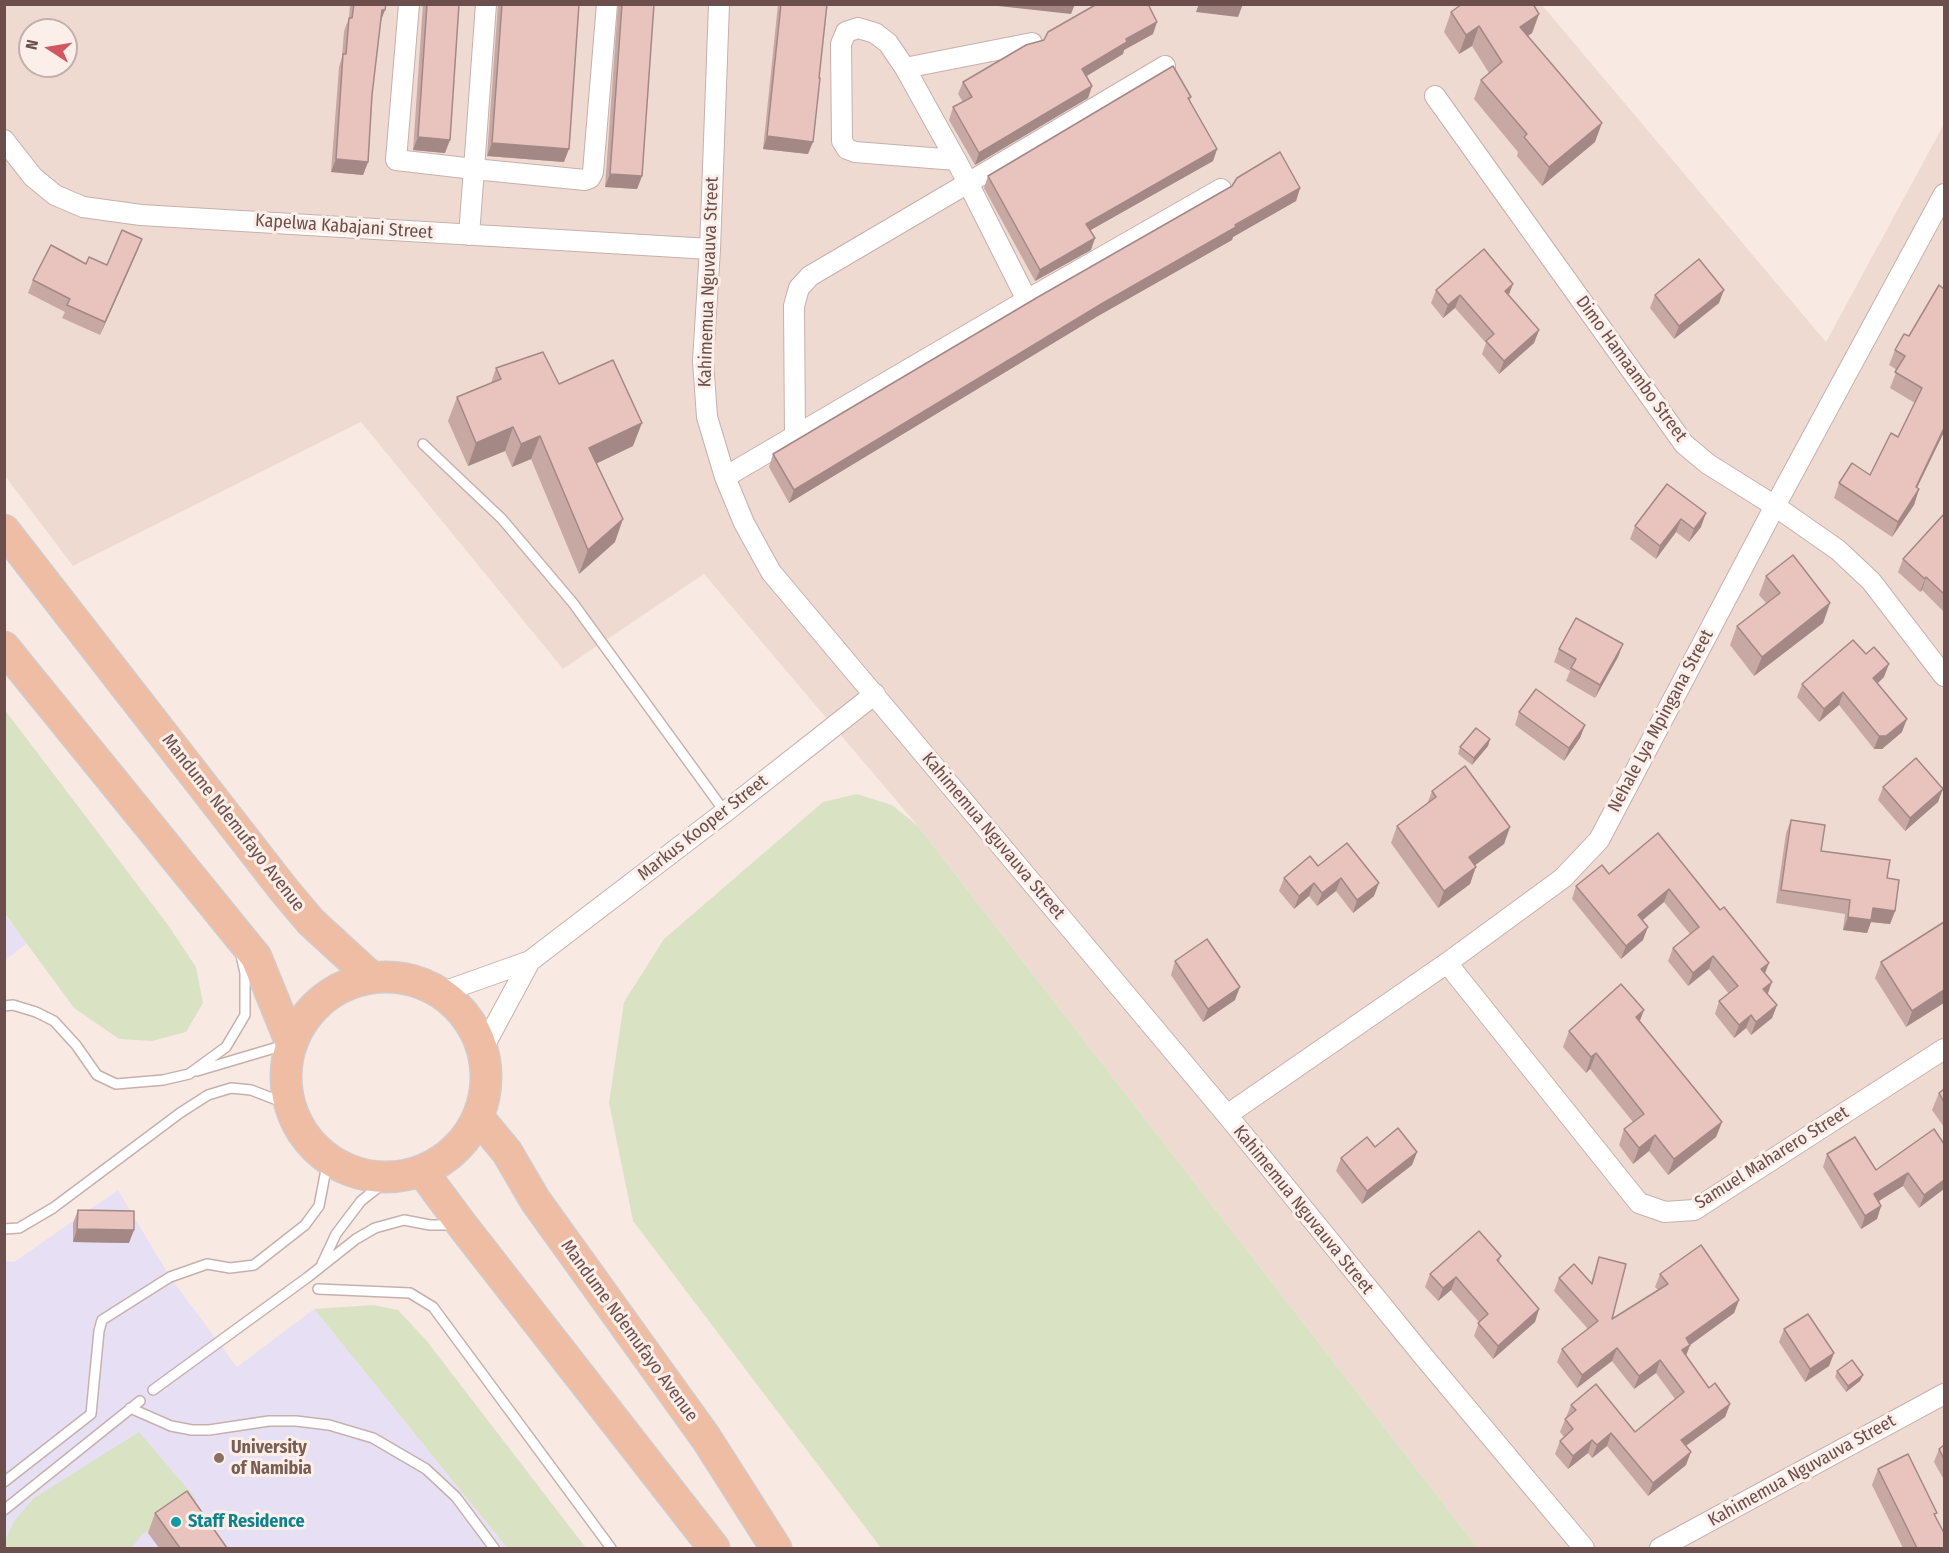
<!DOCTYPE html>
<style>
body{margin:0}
#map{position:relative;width:1949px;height:1553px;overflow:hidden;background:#f8eae3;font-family:"Fira Sans Condensed",sans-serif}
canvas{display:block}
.frame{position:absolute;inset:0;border:6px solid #6c4f4d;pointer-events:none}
.north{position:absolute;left:18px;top:18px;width:60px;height:60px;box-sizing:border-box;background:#fceee8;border:2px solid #c2aeaa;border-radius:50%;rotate:282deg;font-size:16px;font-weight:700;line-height:24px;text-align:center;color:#6c4f4d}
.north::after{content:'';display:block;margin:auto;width:21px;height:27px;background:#d15860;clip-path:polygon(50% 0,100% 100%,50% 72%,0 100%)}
</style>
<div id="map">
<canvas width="1949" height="1553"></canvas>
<div class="frame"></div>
<div class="north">N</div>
</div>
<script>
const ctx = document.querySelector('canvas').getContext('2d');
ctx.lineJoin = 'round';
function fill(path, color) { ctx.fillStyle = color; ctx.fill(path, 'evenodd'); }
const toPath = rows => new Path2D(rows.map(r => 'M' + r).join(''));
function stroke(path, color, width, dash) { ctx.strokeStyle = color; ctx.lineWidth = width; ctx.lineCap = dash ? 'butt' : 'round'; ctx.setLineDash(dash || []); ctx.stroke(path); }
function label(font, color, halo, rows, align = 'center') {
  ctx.font = font + ' "Fira Sans Condensed",sans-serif'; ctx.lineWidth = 6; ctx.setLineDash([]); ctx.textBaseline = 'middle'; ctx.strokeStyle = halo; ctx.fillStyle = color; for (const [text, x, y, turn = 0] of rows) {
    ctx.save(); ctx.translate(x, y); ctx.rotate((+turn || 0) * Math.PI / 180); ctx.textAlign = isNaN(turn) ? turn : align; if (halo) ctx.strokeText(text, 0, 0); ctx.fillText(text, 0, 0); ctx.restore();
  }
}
fill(toPath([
 [5,5,1542,5,1826,342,1944,124,1944,1548,1478,1548,918,826,704,574,563,669,361,422,73,566,5,476],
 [30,30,66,30,66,66,30,66]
]), '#efdad2');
fill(toPath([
 [4,914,27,943,5,961,4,961],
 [118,1190,170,1277,237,1367,314,1309,507,1548,5,1548,5,1261,14,1262]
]), '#e7e0f4');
fill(toPath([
 [5,710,168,925,196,967,203,1003,186,1032,152,1041,119,1039,74,1008,5,914],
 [857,794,892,805,918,826,1478,1548,881,1548,633,1221,609,1103,624,1002,664,939,823,802],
 [374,1305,398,1310,426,1340,586,1548,507,1548,314,1309],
 [139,1432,197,1500,143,1534,131,1548,5,1548,5,1541,14,1521,34,1498]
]), '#d9e3c4');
const lane = toPath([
 [423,444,502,519,573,603,725,812],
 [4,1006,13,1005,36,1012,54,1021,76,1045,97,1075,116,1084,163,1080,189,1074,226,1047,245,1015,245,973,241,955],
 [197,1071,288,1044],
 [4,1229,19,1228,53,1208,180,1113,208,1095,231,1088,251,1090,290,1105],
 [322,1264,336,1234,361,1201,390,1178],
 [318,1289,410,1293,433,1307,611,1548],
 [153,1390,308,1277,356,1239,375,1228,404,1220,430,1225,453,1225],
 [130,1408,171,1426,192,1430,209,1430,269,1421,296,1421,329,1425,373,1438,426,1469,456,1497,494,1548],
 [4,1482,91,1414,99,1331,102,1320,170,1277,207,1264,230,1268,254,1265,305,1225,319,1206,328,1159],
 [4,1510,140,1401]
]);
const street = toPath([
 [409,4,396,160,474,169,486,4],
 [719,4,710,249,703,361,707,417,725,477,744,523,771,572,1227,1115,1424,1357,1584,1548],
 [858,28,875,33,888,43,905,68,956,160,855,152,847,149,842,141,841,44,846,32,858,28],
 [905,68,1032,43],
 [1435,96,1684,444,1708,464,1775,506,1838,550,1871,581,1944,676],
 [4,140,33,177,55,195,83,207,141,215,710,249],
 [469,235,474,169,585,180,590,178,593,172,607,4],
 [1027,300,968,183,1165,66],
 [795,436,794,306,799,288,810,276,968,183,956,160],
 [725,477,1027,300,1221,189],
 [1447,963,1639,1203,1665,1212,1694,1210,1944,1049],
 [440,993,530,961,725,812,875,694],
 [482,1050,530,961],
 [1227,1115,1447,963,1563,878,1599,840,1775,506,1944,194],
 [1660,1548,1944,1394]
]);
const primary = toPath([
 [4,530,284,890,311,922,371,977],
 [4,647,256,957,291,1043],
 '286 1077a100 100 0 1 1 200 0a100 100 0 1 1-200 0Z',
 [478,1117,507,1152,535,1200,706,1438,776,1548],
 [422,1171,462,1225,714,1548]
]);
stroke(lane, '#c7b0ac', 12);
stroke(street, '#c7b0ac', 22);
stroke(primary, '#d3caca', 33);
stroke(lane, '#fff', 9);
stroke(street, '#fff', 20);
stroke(primary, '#eebda4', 30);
fill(toPath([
 [350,4,386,4,380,23,372,95,368,162,363,175,331,172,339,67,342,57,344,31,349,18],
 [423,4,459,4,445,153,413,150],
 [498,4,579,4,564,162,487,156],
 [618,4,654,4,642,176,637,189,605,187],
 [778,4,827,4,808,154,763,149],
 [1451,12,1539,14,1532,33,1528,36,1595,142,1542,186,1517,156,1518,152,1474,99,1481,80,1489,73,1472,46,1459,54,1444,32],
 [1153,34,1124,50,1123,54,1087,76,1092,86,1088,98,975,165,949,120,953,107,963,102,958,94,963,82,1044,40],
 [1191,97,1190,101,1217,149,1213,161,1090,230,1091,250,1035,281,984,188,988,176],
 [1300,188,1296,201,1233,237,1232,240,1098,316,789,503,769,467,773,454],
 [137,252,100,335,62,318,65,312,28,293,33,280,107,265],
 [1436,290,1509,295,1539,330,1534,343,1499,374,1482,354,1486,343,1455,308,1443,318,1431,303],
 [1655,295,1719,303,1674,339,1650,308],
 [1904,334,1944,432,1917,488,1919,489,1914,505,1892,537,1834,498,1839,483,1870,475,1898,437,1915,403,1890,388,1897,370,1889,365,1895,350],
 [496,368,559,384,633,446,597,463,615,542,579,574,531,459,512,467,505,451,468,466,448,421,457,397,491,383],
 [1667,484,1701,527,1689,542,1676,532,1656,559,1630,539,1635,526],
 [1944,514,1944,612,1922,590,1920,592,1898,572,1903,559],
 [1766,576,1830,603,1823,623,1754,676,1730,645,1737,626,1766,603,1759,595],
 [1623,644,1618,657,1595,698,1566,681,1570,671,1554,662,1559,649],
 [1884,677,1878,683,1902,732,1882,749,1874,749,1839,705,1819,722,1797,697,1802,684],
 [1519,712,1585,725,1580,738,1564,761,1515,725],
 [1490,739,1488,746,1472,765,1458,754,1460,747],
 [1883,787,1938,802,1905,831,1878,800],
 [1432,791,1510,827,1504,844,1475,865,1470,884,1438,908,1391,843,1397,826,1427,804],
 [1791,820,1821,851,1887,878,1895,911,1890,924,1871,922,1867,933,1843,930,1845,914,1776,903,1786,833],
 [1658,833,1765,974,1767,994,1777,1005,1772,1018,1751,1035,1746,1028,1734,1038,1715,1014,1719,1001,1729,994,1709,969,1688,986,1668,961,1673,948,1690,934,1664,902,1642,921,1643,940,1621,959,1572,899,1576,886,1609,874],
 [1318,866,1374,896,1353,913,1336,891,1317,906,1309,896,1294,909,1279,891,1284,878],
 [1944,922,1906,1027,1875,978,1881,962],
 [1175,961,1235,1000,1203,1022,1171,975],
 [1640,1021,1722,1122,1716,1137,1668,1175,1649,1151,1633,1164,1619,1145,1624,1129,1633,1122,1590,1069,1586,1073,1563,1047,1569,1031],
 [1944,1089,1944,1127,1932,1110,1939,1093],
 [1944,1144,1919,1208,1903,1186,1879,1201,1881,1206,1877,1219,1861,1229,1823,1167,1827,1154,1876,1170],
 [1375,1147,1417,1152,1412,1165,1362,1204,1336,1171,1341,1158],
 [78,1210,129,1243,73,1242,73,1223],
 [1501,1256,1499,1262,1539,1309,1535,1322,1493,1359,1474,1336,1479,1322,1451,1290,1438,1301,1425,1287,1430,1274],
 [1599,1257,1612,1319,1658,1290,1655,1287,1660,1274,1739,1300,1734,1313,1690,1345,1686,1356,1709,1388,1730,1404,1725,1417,1686,1446,1686,1465,1648,1496,1607,1446,1592,1458,1588,1453,1568,1469,1555,1454,1560,1441,1564,1437,1560,1432,1571,1405,1635,1432,1675,1399,1656,1373,1634,1389,1612,1361,1577,1388,1557,1362,1562,1349,1588,1329,1554,1291,1559,1278,1591,1283],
 [1784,1329,1834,1353,1829,1366,1805,1382,1779,1342],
 [1837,1371,1863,1375,1860,1381,1846,1392,1835,1377],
 [1944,1445,1944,1480,1934,1462,1939,1449],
 [1878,1469,1936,1516,1944,1548,1903,1548,1872,1485],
 [155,1513,227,1548,159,1548,148,1533]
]), '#c8a8a3');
fill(toPath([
 [980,4,1075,4,1071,14],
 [1199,4,1243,4,1238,17,1196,12],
 [382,10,385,10,380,23],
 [1539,14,1532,33,1513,46,1520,27],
 [1157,22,1153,34,1124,50,1123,54,1078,81,1082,69,1126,39],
 [1479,26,1472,46,1459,54,1466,35],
 [1092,86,1088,98,975,165,979,153],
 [1602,123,1595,142,1542,186,1549,167],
 [767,136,813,142,808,154,763,149],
 [418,137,450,140,445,153,413,150],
 [492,143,569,149,564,162,487,156],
 [1217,149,1213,161,1082,235,1086,224],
 [336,159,368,162,363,175,331,172],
 [610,174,642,176,637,189,605,187],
 [1300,188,1296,201,1233,237,1232,240,1098,316,789,503,794,490,1103,303],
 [1095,238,1091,250,1035,281,1040,270],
 [142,239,137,252,100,335,105,322],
 [1513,284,1508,297,1505,291],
 [1724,290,1719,303,1674,339,1679,326],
 [1460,295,1455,308,1443,318,1448,305],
 [1539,330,1534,343,1499,374,1504,361],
 [642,423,633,446,581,471,589,448],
 [513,427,505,451,468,466,476,443],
 [1944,428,1944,432,1910,502,1916,487],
 [540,436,531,459,512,467,521,444],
 [1919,489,1914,505,1892,537,1898,522],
 [1706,513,1701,527,1689,542,1694,529],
 [623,519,615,542,579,574,588,550],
 [1681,519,1676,532,1656,559,1660,546],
 [1926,577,1922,590,1920,592,1925,579],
 [1830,603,1823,623,1754,676,1762,657],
 [1623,644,1618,657,1595,698,1600,685],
 [1889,664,1884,677,1869,691,1873,678],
 [1843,692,1839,705,1819,722,1824,709],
 [1907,719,1902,732,1882,749,1874,749,1879,736],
 [1585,725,1580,738,1564,761,1569,748],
 [1490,739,1488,746,1472,765,1474,758],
 [1943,789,1938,802,1905,831,1910,818],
 [1510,827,1504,844,1463,874,1469,857],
 [1476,867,1470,884,1438,908,1444,891],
 [1341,878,1336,891,1317,906,1322,893],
 [1314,883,1309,896,1294,909,1299,896],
 [1379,883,1374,896,1353,913,1357,900],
 [1669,889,1664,902,1633,928,1638,915],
 [1873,908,1895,911,1890,924,1871,922,1867,933,1843,930,1848,917],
 [1648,927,1643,940,1621,959,1626,946],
 [1713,956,1709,969,1688,986,1693,973],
 [1769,963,1764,976,1761,969],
 [1772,982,1767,996,1763,989],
 [1240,987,1235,1000,1203,1022,1208,1009],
 [1944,990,1944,1003,1906,1027,1912,1011],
 [1777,1005,1772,1018,1751,1035,1756,1022],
 [1644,1010,1638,1026,1636,1017],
 [1751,1015,1746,1028,1734,1038,1739,1025],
 [1596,1053,1590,1069,1586,1073,1591,1057],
 [1722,1122,1716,1137,1668,1175,1674,1159],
 [1655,1135,1649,1151,1633,1164,1639,1148],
 [1417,1152,1412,1165,1362,1204,1367,1191],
 [1908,1173,1903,1186,1869,1207,1874,1194],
 [1944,1180,1944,1189,1919,1208,1924,1195],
 [1881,1206,1877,1219,1861,1229,1865,1216],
 [77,1229,134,1230,129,1243,73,1242],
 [1456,1277,1451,1290,1438,1301,1443,1288],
 [1739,1300,1734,1313,1690,1345,1685,1358,1677,1363,1686,1338],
 [1539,1309,1535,1322,1493,1359,1498,1346],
 [1617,1348,1612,1361,1577,1388,1582,1375],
 [1834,1353,1829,1366,1805,1382,1810,1369],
 [1660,1360,1656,1373,1634,1389,1639,1376],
 [1863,1375,1860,1381,1846,1392,1848,1386],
 [1730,1404,1725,1417,1676,1453,1681,1440],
 [1611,1433,1607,1446,1592,1458,1597,1445],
 [1592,1440,1588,1453,1568,1469,1573,1456],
 [1691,1452,1686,1465,1648,1496,1653,1483]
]), '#a38885');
const building = toPath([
 [354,4,386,4,385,10,382,10,372,95,368,162,336,159,343,54,346,54,349,18,352,18,354,4],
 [427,4,459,4,450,140,418,137,427,4],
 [502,4,579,4,569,149,492,143,502,4],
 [622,4,654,4,642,176,610,174,622,4],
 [781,4,827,4,819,78,820,78,813,142,767,136,781,4],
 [1097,4,1121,4,1121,5,1148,4,1157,22,1126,39,1127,42,1082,69,1092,86,979,153,953,107,972,97,963,82,1026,45,1044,40,1048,32,1097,4],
 [1462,4,1533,4,1539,14,1520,27,1602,123,1549,167,1524,137,1527,134,1481,80,1502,62,1479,26,1466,35,1451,12,1462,4],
 [1173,66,1191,97,1188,98,1217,149,1086,224,1095,238,1040,270,988,176,1173,66],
 [1280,152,1300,188,1235,225,1236,227,1103,303,794,490,773,454,1038,297,1232,186,1237,178,1280,152],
 [122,230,142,239,105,322,67,305,70,299,33,280,51,245,86,264,89,257,107,265,122,230],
 [1484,249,1513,284,1505,291,1539,330,1504,361,1486,341,1494,334,1460,295,1448,305,1436,290,1484,249],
 [1699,259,1724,290,1679,326,1655,295,1699,259],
 [1939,285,1944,289,1944,428,1916,487,1919,489,1898,522,1839,483,1852,463,1870,475,1891,433,1898,437,1922,388,1895,372,1905,356,1895,350,1904,334,1909,336,1939,285],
 [543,352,559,384,613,360,642,423,589,448,623,519,588,550,540,436,521,444,513,427,476,443,457,397,501,379,496,368,543,352],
 [1667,484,1706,513,1694,529,1681,519,1660,546,1635,526,1667,484],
 [1944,514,1944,594,1926,577,1925,579,1903,559,1944,514],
 [1793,555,1830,603,1762,657,1737,626,1780,593,1766,576,1793,555],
 [1576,618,1623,644,1600,685,1571,668,1576,659,1559,649,1576,618],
 [1853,640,1866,654,1874,647,1889,664,1873,678,1907,719,1886,736,1879,736,1843,692,1824,709,1802,684,1853,640],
 [1536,689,1585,725,1569,748,1519,712,1536,689],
 [1476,728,1490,739,1474,758,1460,747,1476,728],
 [1916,758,1943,789,1910,818,1883,787,1916,758],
 [1465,766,1510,827,1469,857,1476,867,1444,891,1397,826,1436,797,1432,791,1465,766],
 [1791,820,1825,825,1821,851,1890,860,1887,878,1899,880,1895,911,1873,908,1871,920,1848,917,1850,900,1781,890,1791,820],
 [1658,833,1720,910,1724,907,1769,963,1761,969,1772,982,1763,989,1777,1005,1756,1022,1751,1015,1739,1025,1719,1001,1738,986,1713,956,1693,973,1673,948,1699,927,1669,889,1638,915,1648,927,1626,946,1576,886,1602,865,1609,874,1658,833],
 [1347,843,1379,883,1357,900,1341,878,1322,893,1314,883,1299,896,1284,878,1310,856,1318,866,1347,843],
 [1944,922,1944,990,1912,1011,1881,962,1944,922],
 [1207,939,1240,987,1208,1009,1175,961,1207,939],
 [1621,984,1644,1010,1636,1017,1722,1122,1674,1159,1655,1135,1639,1148,1624,1129,1644,1114,1596,1053,1591,1057,1569,1031,1621,984],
 [1944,1089,1944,1102,1939,1093,1944,1089],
 [1398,1128,1417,1152,1367,1191,1341,1158,1367,1137,1375,1147,1398,1128],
 [1934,1129,1944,1144,1944,1180,1924,1195,1908,1173,1874,1194,1881,1206,1865,1216,1827,1154,1855,1137,1876,1170,1934,1129],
 [78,1210,134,1211,134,1230,77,1229,78,1210],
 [1479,1231,1501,1256,1497,1260,1539,1309,1498,1346,1478,1323,1488,1314,1456,1277,1443,1288,1430,1274,1479,1231],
 [1701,1245,1739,1300,1686,1338,1690,1345,1682,1350,1709,1388,1715,1383,1730,1404,1681,1440,1691,1452,1653,1483,1611,1433,1597,1445,1592,1440,1573,1456,1560,1441,1573,1429,1565,1419,1576,1410,1571,1405,1596,1384,1635,1432,1684,1392,1660,1360,1639,1376,1617,1348,1582,1375,1562,1349,1598,1321,1559,1278,1574,1264,1592,1284,1599,1257,1626,1264,1612,1319,1668,1284,1660,1274,1701,1245],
 [1808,1314,1834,1353,1810,1369,1784,1329,1808,1314],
 [1852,1360,1863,1375,1848,1386,1837,1371,1852,1360],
 [1944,1445,1944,1459,1939,1449,1944,1445],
 [1908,1454,1937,1513,1934,1514,1944,1533,1944,1548,1917,1548,1878,1469,1908,1454],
 [187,1491,227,1548,180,1548,155,1513,187,1491]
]);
fill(building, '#e9c3be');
stroke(building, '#a38885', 1.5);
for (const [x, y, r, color] of [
 [219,1458,6,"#8d6e63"],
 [176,1522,6,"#0f9aa8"]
]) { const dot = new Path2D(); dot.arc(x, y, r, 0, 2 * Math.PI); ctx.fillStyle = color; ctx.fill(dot); stroke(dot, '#fceee8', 2); }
label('18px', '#6c4f4d', '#fceee8', [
 ["Kapelwa Kabajani Street",344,227,4],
 ["Kahimemua Nguvauva Street",709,282,-88],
 ["Dimo Hamaambo Street",1631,369,54],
 ["Nehale Lya Mpingana Street",1661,721,-62],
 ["Mandume Ndemufayo Avenue",233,823,52],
 ["Markus Kooper Street",703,828,-38],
 ["Kahimemua Nguvauva Street",993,836,50],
 ["Samuel Maharero Street",1772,1158,-32],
 ["Kahimemua Nguvauva Street",1303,1210,51],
 ["Mandume Ndemufayo Avenue",629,1331,54],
 ["Kahimemua Nguvauva Street",1802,1471,-29]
]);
label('bold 18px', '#785e54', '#fceee8', [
 ["University",231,1448],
 ["of Namibia",231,1469]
], 'left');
label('bold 18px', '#0d838f', '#fceee8', [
 ["Staff Residence",188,1522]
], 'left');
</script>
